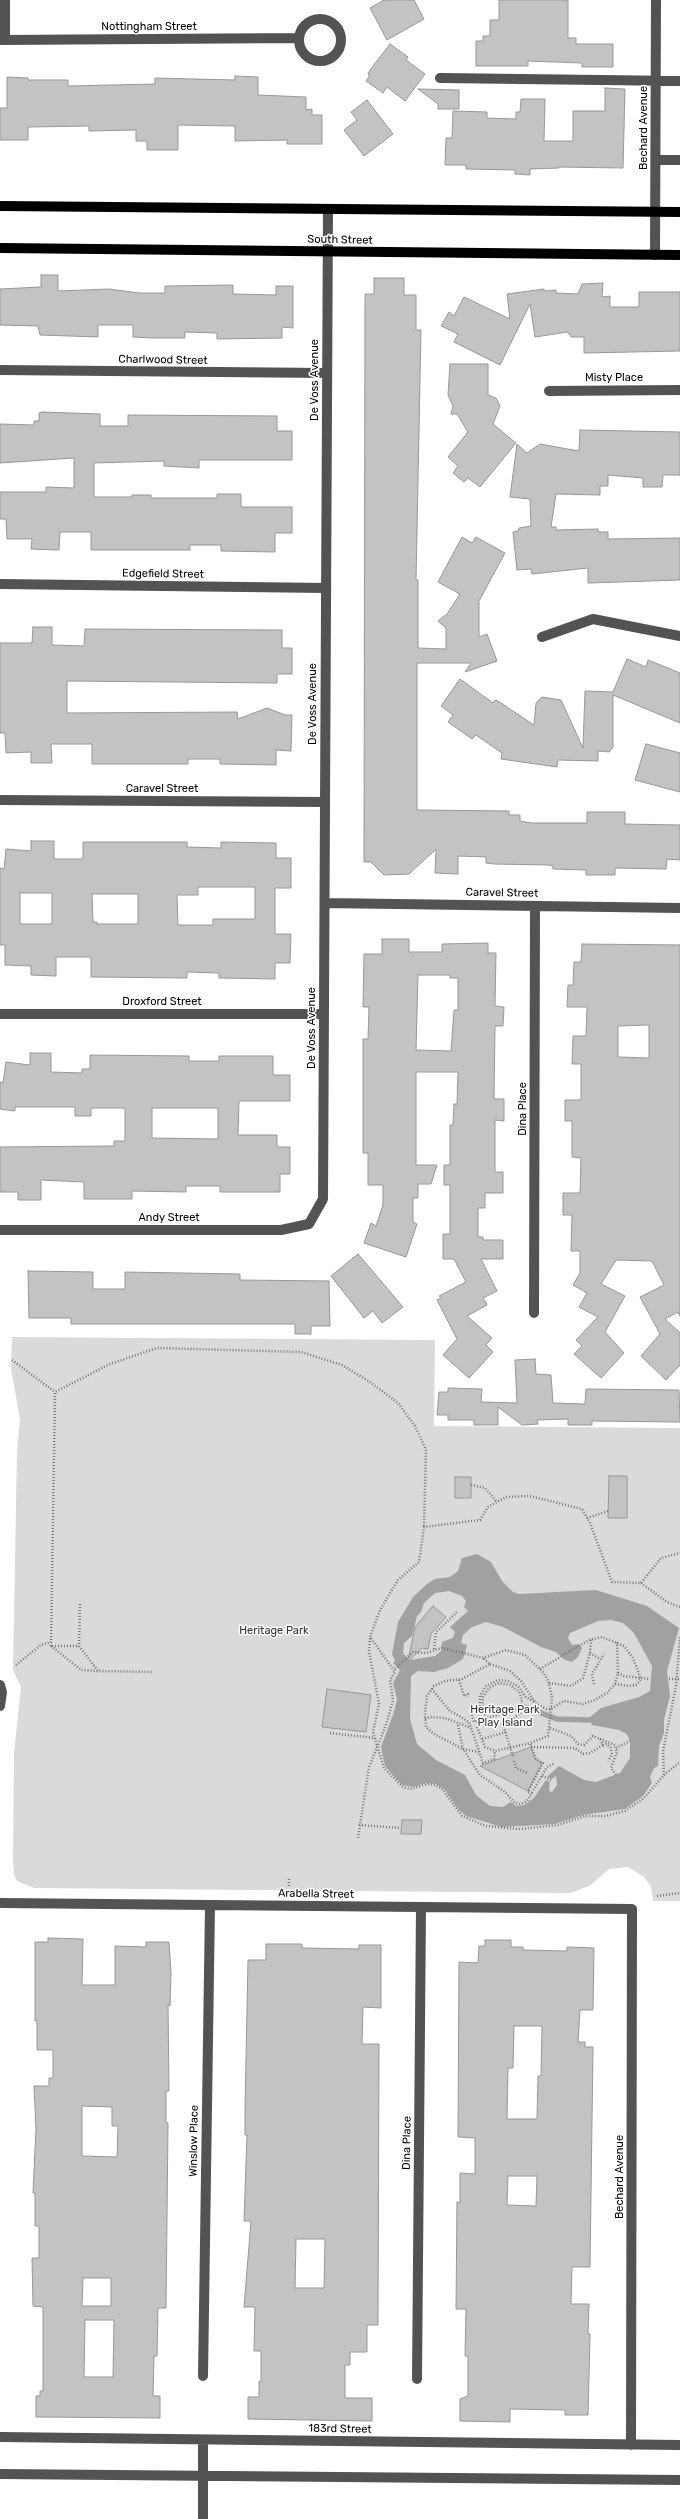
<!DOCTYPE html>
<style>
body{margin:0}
canvas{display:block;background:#fff}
</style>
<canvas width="680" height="2519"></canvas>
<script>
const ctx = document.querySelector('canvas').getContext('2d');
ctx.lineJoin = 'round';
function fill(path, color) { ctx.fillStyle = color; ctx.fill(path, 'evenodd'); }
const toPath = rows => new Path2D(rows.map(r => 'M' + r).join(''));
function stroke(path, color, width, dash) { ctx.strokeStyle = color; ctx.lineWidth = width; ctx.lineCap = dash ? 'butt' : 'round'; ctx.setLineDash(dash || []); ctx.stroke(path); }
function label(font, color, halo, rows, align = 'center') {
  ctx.font = font + ' Rubik,sans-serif'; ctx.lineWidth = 3; ctx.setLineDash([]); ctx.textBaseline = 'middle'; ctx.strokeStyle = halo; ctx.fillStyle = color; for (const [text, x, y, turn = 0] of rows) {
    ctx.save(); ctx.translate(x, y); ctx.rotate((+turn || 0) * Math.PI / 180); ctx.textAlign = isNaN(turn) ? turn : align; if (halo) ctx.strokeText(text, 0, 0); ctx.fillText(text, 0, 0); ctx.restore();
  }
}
fill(toPath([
 [12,1337,435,1340,434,1426,680,1428,680,1901,653,1901,651,1887,644,1877,628,1867,609,1869,591,1885,571,1893,34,1888,17,1881,14,1875,13,1859,14,1753,21,1687,13,1670,17,1452,20,1419,11,1369]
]), '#dadada');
fill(toPath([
 [477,1554,491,1562,502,1581,513,1592,519,1594,596,1590,647,1606,679,1628,667,1671,670,1696,664,1720,664,1733,659,1746,658,1766,654,1768,650,1777,652,1783,643,1796,625,1809,583,1815,555,1824,502,1827,466,1816,458,1809,445,1790,436,1784,427,1783,413,1787,402,1785,385,1766,381,1747,394,1712,397,1699,393,1683,400,1670,393,1663,395,1661,392,1654,398,1622,413,1597,427,1584,435,1579,450,1577,458,1571,462,1558],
 [449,1591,462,1596,466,1601,464,1607,468,1611,450,1627,455,1632,453,1638,442,1642,441,1651,435,1656,410,1660,403,1653,404,1643,412,1636,417,1616,421,1612,424,1603,435,1593],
 [611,1620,623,1623,634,1633,652,1666,650,1691,639,1697,601,1708,589,1718,592,1725,619,1730,627,1734,630,1741,630,1758,620,1773,596,1782,584,1780,559,1766,547,1777,552,1779,556,1776,557,1785,552,1792,549,1791,550,1782,546,1780,534,1798,524,1805,516,1806,511,1802,503,1807,490,1806,476,1795,465,1775,436,1760,417,1744,410,1719,411,1676,418,1671,434,1672,448,1668,463,1659,467,1645,461,1643,463,1635,472,1627,486,1622,503,1627,541,1647,556,1652,565,1660,572,1662,578,1657,582,1648,579,1644,572,1645,568,1638,570,1633,598,1621]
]), '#a1a1a1');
stroke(toPath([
 [525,1707,557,1719,589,1720]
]), '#a1a1a1', 5.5);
const building = toPath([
 [384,0,414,0,424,19,387,40,370,8,384,0],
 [499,0,568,0,568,38,576,38,576,44,613,44,613,67,582,67,582,63,528,61,528,66,476,66,476,41,483,41,483,36,490,36,490,20,499,20,499,0],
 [390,44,408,57,406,60,425,74,405,101,387,87,383,93,366,81,370,75,368,74,370,70,390,44],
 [235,76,258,77,258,95,306,97,306,110,312,109,312,115,322,115,322,144,287,144,287,140,235,141,235,126,178,125,178,150,147,150,147,141,136,141,136,130,89,131,89,126,28,127,28,140,0,140,0,108,7,108,7,77,28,78,28,80,68,80,68,86,155,84,155,78,235,80,235,76],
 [605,88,625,89,623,168,559,167,559,168,530,169,530,175,515,174,515,170,466,169,466,165,445,165,446,138,452,138,453,111,487,112,487,118,516,119,516,112,520,112,521,99,545,99,544,141,573,141,573,111,605,111,605,88],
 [418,89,459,90,459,109,438,109,438,104,418,89],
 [367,100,393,134,364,156,344,130,357,120,351,112,367,100],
 [41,275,58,275,58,291,109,289,139,293,165,293,165,286,233,285,233,294,276,295,276,286,293,286,293,328,282,327,282,338,217,339,217,333,185,332,185,338,152,338,133,337,133,325,98,325,98,337,40,335,38,326,0,325,0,289,41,287,41,275],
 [374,278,404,278,404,295,416,295,416,330,421,330,416,580,418,580,418,648,446,649,446,628,438,621,447,614,460,594,438,582,462,537,472,543,476,537,505,553,479,601,479,637,487,634,497,661,465,672,471,663,417,663,417,810,509,811,509,815,520,815,520,821,532,823,587,823,587,812,625,812,625,824,680,825,680,860,667,859,666,869,615,868,615,875,586,875,586,870,553,869,553,866,548,865,494,864,486,863,486,857,458,856,458,874,435,873,436,849,409,874,384,875,371,862,364,862,365,294,374,294,374,278],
 [603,283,602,297,610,296,610,307,639,307,639,292,680,292,680,351,584,353,584,337,571,337,568,332,535,337,530,304,500,365,454,342,458,334,441,326,449,312,454,316,464,297,510,319,507,294,544,289,545,291,556,290,556,293,578,294,582,284,603,283],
 [450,364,488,364,488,395,496,398,500,406,493,424,516,443,480,487,468,478,464,482,453,473,458,466,448,457,468,432,457,414,451,414,453,406,448,395,450,364],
 [43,412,100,414,100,426,128,426,128,415,277,416,277,431,292,431,292,460,199,460,199,468,164,466,164,461,94,463,94,497,132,497,132,495,151,495,151,498,217,498,217,494,241,494,241,507,292,507,292,533,275,533,275,552,221,551,221,545,190,545,190,550,91,550,91,532,60,532,59,550,31,549,32,539,7,539,6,519,0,519,0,492,46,492,46,487,74,488,74,458,0,463,0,424,34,425,34,421,39,421,39,413,43,412],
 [580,430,680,432,680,475,663,475,662,487,643,487,643,478,608,475,608,486,600,486,600,495,556,494,551,527,556,527,556,530,598,529,598,532,608,532,608,539,680,538,680,580,588,583,588,568,532,574,531,569,517,570,513,532,518,531,519,528,531,526,530,499,510,497,517,444,527,453,540,444,579,451,580,430],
 [33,627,52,627,52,645,84,646,85,629,282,630,282,648,292,648,292,674,277,674,277,683,67,681,67,713,237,712,238,719,267,708,285,715,292,715,291,751,276,750,276,765,220,764,220,759,188,759,188,764,92,764,92,744,51,744,52,763,31,763,31,752,6,753,5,733,0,733,0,643,32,643,33,627],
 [627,659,646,667,648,660,680,673,680,723,613,695,613,747,609,752,598,751,598,761,558,760,557,767,501,759,502,753,476,735,472,739,448,722,453,715,441,706,460,679,493,703,495,700,498,701,534,725,536,703,542,697,561,700,583,748,585,691,613,692,627,659],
 [646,744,680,753,680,792,635,780,646,744],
 [31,841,54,841,54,859,83,859,83,842,187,842,187,847,221,848,221,842,276,843,276,858,291,858,291,888,275,888,275,934,291,934,290,963,275,963,275,979,219,978,219,973,187,972,187,978,91,977,91,957,56,957,56,976,31,975,31,966,5,965,5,945,0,945,0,868,4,869,6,849,31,851,31,841],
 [198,887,255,887,255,919,213,919,213,925,178,925,177,895,198,895,198,887],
 [20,893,52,893,52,924,20,924,20,893],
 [92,894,138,894,138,924,97,924,97,922,93,922,92,894],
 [382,939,409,939,409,952,442,952,442,944,488,943,488,953,496,953,495,1006,504,1007,503,1026,495,1026,494,1099,504,1099,504,1121,495,1120,495,1172,503,1172,503,1193,485,1193,485,1208,478,1208,478,1237,483,1237,483,1240,503,1240,503,1259,481,1259,497,1291,483,1298,487,1305,467,1316,492,1338,486,1345,493,1352,469,1378,443,1355,457,1339,437,1300,441,1298,439,1296,466,1282,454,1259,443,1259,443,1234,450,1234,450,1185,444,1185,444,1165,450,1165,450,1125,453,1125,454,1104,457,1104,458,1072,416,1072,416,1165,437,1165,431,1184,418,1184,418,1198,413,1198,413,1222,417,1224,406,1257,364,1243,371,1223,376,1226,383,1205,383,1185,368,1185,368,1153,363,1153,363,1039,368,1039,369,1007,363,1007,364,954,382,954,382,939],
 [418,975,450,975,450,978,458,978,458,1010,454,1010,451,1051,416,1050,418,975],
 [582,944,680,945,680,1316,678,1312,665,1319,680,1333,680,1365,666,1380,641,1356,660,1334,640,1297,664,1285,652,1261,616,1260,601,1284,625,1296,605,1332,624,1353,601,1378,574,1354,582,1346,576,1340,598,1317,579,1307,587,1293,573,1285,580,1273,580,1251,571,1251,572,1215,563,1215,563,1193,580,1193,581,1158,572,1157,572,1121,565,1121,565,1100,581,1100,581,1064,572,1064,573,1036,586,1036,587,1007,567,1007,568,985,573,985,574,962,581,962,582,944],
 [649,1025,649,1058,618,1057,618,1026,649,1025],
 [30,1053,51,1053,51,1072,82,1073,82,1069,90,1069,90,1055,189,1056,189,1061,219,1061,219,1056,273,1056,273,1075,290,1075,290,1101,239,1101,238,1135,277,1135,277,1147,290,1147,290,1174,280,1174,280,1192,220,1192,220,1186,186,1186,186,1192,132,1191,132,1199,84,1199,84,1182,41,1180,41,1200,18,1200,18,1192,0,1192,0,1147,114,1146,114,1141,125,1141,125,1108,91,1108,91,1116,75,1116,75,1107,15,1107,15,1111,0,1109,0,1082,3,1083,6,1062,30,1065,30,1053],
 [152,1108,218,1108,218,1139,152,1138,152,1108],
 [358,1254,403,1307,382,1323,373,1311,364,1318,331,1276,358,1254],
 [28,1271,93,1272,93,1289,125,1289,125,1272,240,1274,240,1280,329,1281,330,1326,311,1326,311,1334,295,1334,295,1324,71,1324,71,1318,29,1318,28,1271],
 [535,1359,536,1374,551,1375,553,1403,585,1404,586,1389,679,1390,680,1422,592,1421,592,1425,568,1425,568,1419,537,1420,538,1424,522,1425,498,1407,498,1425,474,1425,474,1420,448,1420,448,1415,437,1415,439,1392,448,1392,448,1388,482,1389,481,1402,517,1403,515,1360,535,1359],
 [609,1476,627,1476,627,1518,608,1518,609,1476],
 [455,1477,471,1477,471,1498,455,1498,455,1477],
 [433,1606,446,1617,431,1634,428,1649,422,1648,408,1662,415,1627,433,1606],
 [327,1689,371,1695,366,1732,322,1727,327,1689],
 [531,1747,535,1759,542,1763,528,1791,480,1766,531,1747],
 [402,1820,422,1820,421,1834,401,1834,402,1820],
 [48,1938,83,1939,82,1985,115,1985,115,1946,146,1947,146,1942,169,1942,171,1973,170,2006,168,2005,169,2091,166,2091,166,2123,168,2123,166,2308,158,2308,157,2356,154,2356,153,2396,160,2396,160,2418,36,2417,36,2396,40,2396,40,2391,43,2391,43,2307,33,2306,32,2258,39,2258,39,2226,35,2226,35,2193,33,2193,36,2129,34,2086,49,2086,49,2078,53,2078,53,2050,37,2050,37,2021,35,2021,35,1942,48,1942,48,1938],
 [82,2106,112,2107,112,2126,118,2126,117,2157,82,2156,82,2106],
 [83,2278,111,2278,111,2306,82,2306,83,2278],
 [85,2320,114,2320,113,2377,84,2377,85,2320],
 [485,1940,511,1940,511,1947,523,1947,523,1950,567,1951,567,1947,594,1948,593,2010,580,2010,578,2042,585,2042,585,2047,593,2047,590,2267,572,2267,571,2304,589,2304,588,2334,590,2334,588,2415,565,2415,565,2410,510,2409,510,2422,460,2421,460,2399,468,2396,468,2356,465,2356,466,2309,456,2309,457,2202,460,2203,460,2173,475,2174,475,2138,458,2137,459,1962,478,1963,479,1946,485,1946,485,1940],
 [514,2026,542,2026,541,2076,538,2076,537,2119,507,2119,508,2068,513,2068,514,2026],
 [508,2176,537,2176,536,2206,507,2205,508,2176],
 [266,1944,302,1944,302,1948,359,1949,359,1945,381,1945,381,2008,363,2007,362,2044,379,2044,378,2325,367,2325,367,2352,350,2352,350,2365,345,2365,345,2398,372,2398,372,2421,248,2419,248,2397,259,2397,259,2381,261,2382,261,2351,254,2351,255,2307,244,2307,251,2221,244,2221,247,2135,245,2135,245,2109,248,1960,266,1960,266,1944],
 [296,2239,325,2239,324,2288,295,2288,296,2239]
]);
fill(building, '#c3c3c3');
stroke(building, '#979797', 1);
stroke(toPath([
 [12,1360,55,1392],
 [471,1485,485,1488,497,1502],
 [587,1518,608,1511],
 [641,1583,667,1602,680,1607],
 [80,1604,79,1646,98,1671,152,1672],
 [370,1638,369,1651,379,1704,373,1732,384,1768,403,1787,410,1789,428,1784,436,1785,443,1790,462,1816,486,1826,520,1829,558,1825,585,1816,605,1816,625,1811,644,1798,664,1775,663,1751,676,1686,680,1637],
 [51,1646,55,1392,110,1364,157,1348,301,1352,342,1365,370,1382,398,1403,415,1426,426,1450,424,1527],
 [51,1646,81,1670,98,1671],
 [52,1646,79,1646],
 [434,1649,436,1632,458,1611],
 [590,1653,600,1659],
 [490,1664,510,1671,521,1681,535,1702],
 [16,1665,41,1645,51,1642],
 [395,1669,413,1652,426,1653,442,1648,483,1658,506,1650,525,1655,544,1673,549,1683,552,1698,548,1736,530,1743,536,1759,543,1763,528,1792,532,1793],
 [540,1669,589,1640,602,1637,624,1646,633,1658,641,1679],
 [618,1673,624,1676,649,1679],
 [669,1679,680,1679],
 [459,1680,464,1696,468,1694,468,1697],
 [549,1683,571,1686,583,1678,590,1653,591,1639],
 [594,1684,592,1674,604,1654],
 [615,1684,629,1686,636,1685,641,1679],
 [432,1689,449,1710,469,1722,483,1763,494,1759,495,1751,530,1743],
 [480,1709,480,1696,486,1686,498,1680,508,1681,518,1686,526,1697,546,1709,551,1709,564,1701,583,1704,595,1700,607,1693,615,1684,618,1673,617,1642],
 [482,1709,487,1718],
 [471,1712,474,1722,517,1709,520,1713,522,1699,519,1692,510,1685,499,1683,489,1688,483,1697,482,1709,480,1709],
 [425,1719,430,1717,445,1718,471,1728],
 [458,1725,463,1749,480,1775,505,1792,515,1803,521,1804,527,1801,547,1767,555,1763],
 [477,1727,485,1747,495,1751],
 [550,1728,571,1736,578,1744,584,1745,593,1736,600,1739,603,1745,607,1744,611,1748,612,1755,608,1761],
 [330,1733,375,1738],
 [482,1739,506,1732],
 [600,1739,615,1745,617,1752,611,1768,616,1775],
 [531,1747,575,1748,583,1754,590,1753,603,1745],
 [616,1748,630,1741],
 [479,1752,463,1749,434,1734,426,1727,425,1713,427,1696,434,1686,445,1681,462,1679,490,1664,483,1658],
 [513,1756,502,1722,513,1719,520,1713],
 [514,1761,516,1768,527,1773],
 [664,1775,680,1762],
 [542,1776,551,1780],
 [359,1825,401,1828],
 [358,1838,369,1767,386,1725,393,1700,390,1680,395,1672,370,1637,380,1610,398,1580,419,1562,424,1527,480,1520,488,1507,506,1497,530,1496,582,1509,590,1523,612,1582,641,1583,661,1558,680,1553],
 [289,1879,289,1887],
 [657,1896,680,1893]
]), '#757575', 2.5, [1, 2]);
stroke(toPath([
 '299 40a21 21 0 1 1 42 0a21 21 0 1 1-42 0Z',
 [0,40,299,38],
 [5,40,5,0],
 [440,78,680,81],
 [656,160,680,160],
 [655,255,656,0],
 [0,370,327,373],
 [549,391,680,390],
 [0,584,326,588],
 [542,637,593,619,680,636],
 [0,800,325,802],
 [325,903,680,908],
 [0,1014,324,1014],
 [0,1230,281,1230,309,1224,323,1199,328,209],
 [534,1313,535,906],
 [0,1685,2,1692,0,1706],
 [0,1903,632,1909,631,2445],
 [203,2376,210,1905],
 [417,2379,421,1907],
 [0,2437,680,2445],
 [0,2474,680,2480],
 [203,2519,203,2440]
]), '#535353', 10);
stroke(toPath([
 [0,206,680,212],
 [0,248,680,255]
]), '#000', 10);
label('11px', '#000', '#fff', [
 ["Nottingham Street",149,27],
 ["Bechard Avenue",644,128,-90],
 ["South Street",340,240,1],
 ["Charlwood Street",163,360,1],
 ["Misty Place",614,378],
 ["De Voss Avenue",315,380,-90],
 ["Edgefield Street",163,574,1],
 ["De Voss Avenue",313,704,-90],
 ["Caravel Street",162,789],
 ["Caravel Street",502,893,1],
 ["Droxford Street",162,1002],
 ["De Voss Avenue",312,1028,-90],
 ["Dina Place",523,1109,-90],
 ["Andy Street",169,1218],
 ["Arabella Street",316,1894,1],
 ["Winslow Place",194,2141,-89],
 ["Dina Place",407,2143,-89],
 ["Bechard Avenue",620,2177,-90],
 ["183rd Street",340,2429,1]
]);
label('11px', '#313131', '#fff', [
 ["Heritage Park",274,1631],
 ["Heritage Park",505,1710],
 ["Play Island",505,1723]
]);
</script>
